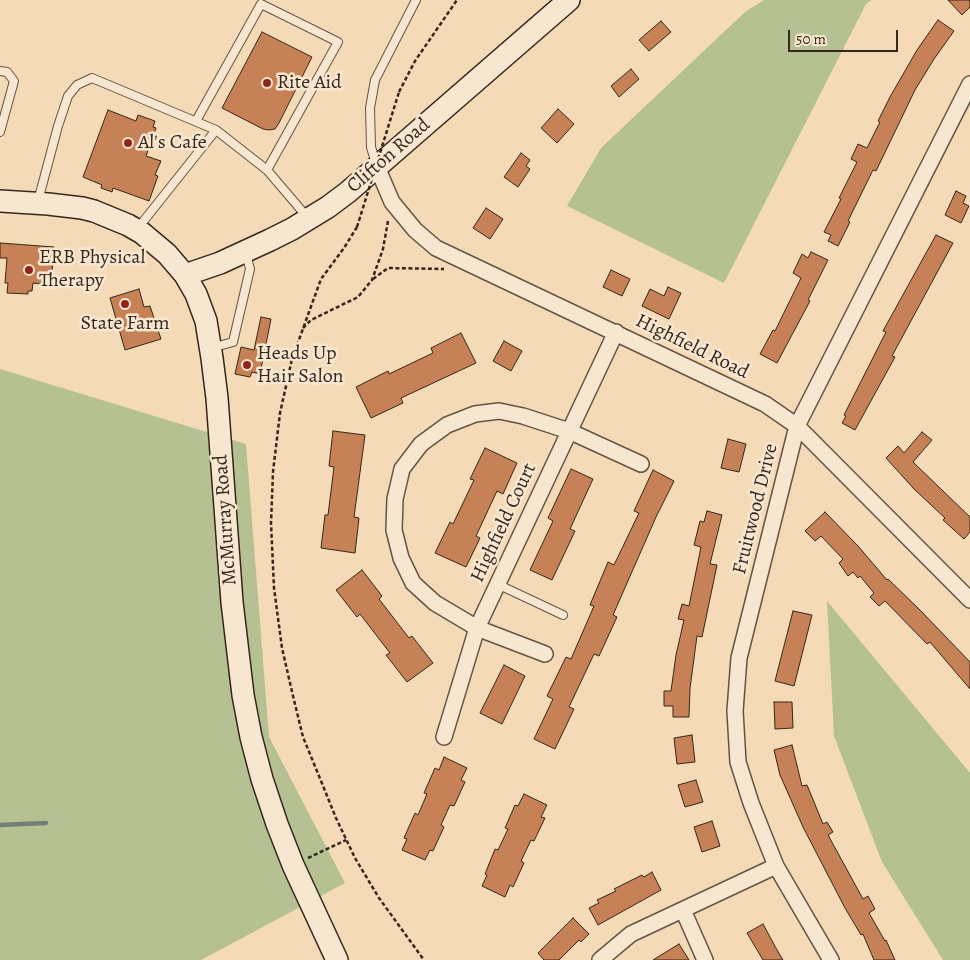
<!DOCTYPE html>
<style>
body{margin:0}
#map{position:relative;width:970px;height:960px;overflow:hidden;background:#f4dab7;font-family:Alegreya,serif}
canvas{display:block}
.scale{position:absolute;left:788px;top:30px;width:110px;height:22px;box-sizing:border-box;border:2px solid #35271c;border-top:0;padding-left:6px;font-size:15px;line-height:18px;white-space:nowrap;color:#35271c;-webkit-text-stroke:4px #f8e7d0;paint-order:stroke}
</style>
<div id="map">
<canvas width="970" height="960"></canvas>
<div class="scale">50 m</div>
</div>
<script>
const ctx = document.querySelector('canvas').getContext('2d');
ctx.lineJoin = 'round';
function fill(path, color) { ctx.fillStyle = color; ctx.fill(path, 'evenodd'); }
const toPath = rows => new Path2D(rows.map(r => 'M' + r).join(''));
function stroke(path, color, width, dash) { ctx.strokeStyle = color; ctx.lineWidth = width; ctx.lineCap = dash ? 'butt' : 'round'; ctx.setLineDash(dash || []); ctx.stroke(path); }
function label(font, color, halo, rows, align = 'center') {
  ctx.font = font + ' Alegreya,serif'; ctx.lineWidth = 5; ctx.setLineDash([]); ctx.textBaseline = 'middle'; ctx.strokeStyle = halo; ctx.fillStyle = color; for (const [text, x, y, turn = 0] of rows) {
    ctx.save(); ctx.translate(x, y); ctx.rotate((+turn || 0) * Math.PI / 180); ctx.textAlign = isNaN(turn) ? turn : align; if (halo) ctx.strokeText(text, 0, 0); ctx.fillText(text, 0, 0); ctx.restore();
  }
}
fill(toPath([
 [764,0,872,0,866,4,724,283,567,206,601,148,745,12],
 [0,369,246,444,269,737,345,883,201,960,0,960],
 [827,601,970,773,970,960,943,960,882,862,834,736]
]), '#b5c193');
stroke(toPath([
 [0,825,46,823]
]), '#737f77', 4.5);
const building = toPath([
 [948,0,970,0,970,7,962,15,948,0],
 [938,20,954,31,934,59,915,90,876,171,873,170,848,221,850,222,838,246,828,241,831,235,824,232,841,199,839,198,857,162,851,159,858,144,867,148,880,122,878,121,890,97,917,50,938,20],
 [661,21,671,32,649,51,639,40,661,21],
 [262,32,312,57,279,123,275,129,269,130,263,129,222,108,262,32],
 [631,69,639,79,619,97,611,86,631,69],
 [558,109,574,124,557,143,541,128,558,109],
 [108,110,136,121,138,115,155,121,153,127,156,128,146,156,161,161,155,175,158,176,149,201,113,188,112,192,101,188,102,185,83,177,108,110],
 [521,153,530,160,526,166,530,169,518,187,504,177,521,153],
 [956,191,966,196,963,203,969,206,961,223,945,215,956,191],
 [486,208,503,219,490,239,473,228,486,208],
 [936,235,953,243,892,356,895,357,855,430,842,423,846,416,844,415,886,332,883,331,936,235],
 [0,243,54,247,51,285,33,283,32,291,28,291,28,294,7,293,8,283,5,283,7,258,0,258,0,243],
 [811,252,828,260,808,300,810,301,777,363,760,354,773,330,775,331,801,278,793,273,802,254,808,258,811,252],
 [611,270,630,279,622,296,603,287,611,270],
 [668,287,681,293,669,319,642,306,650,289,664,296,668,287],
 [139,289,144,307,150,306,161,339,125,350,110,298,139,289],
 [261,317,271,319,260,374,252,372,250,377,235,374,241,347,254,350,261,317],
 [461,333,476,363,401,398,403,403,371,418,356,387,388,371,389,374,433,353,431,348,461,333],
 [504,341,522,351,511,371,493,361,504,341],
 [333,431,365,435,354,517,359,518,355,553,321,548,325,515,328,515,334,467,329,466,333,431],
 [922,432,932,440,913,462,970,517,970,532,964,539,943,520,945,518,914,489,886,458,898,446,904,453,922,432],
 [728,439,746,444,739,472,721,468,728,439],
 [485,448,517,463,503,494,497,491,476,536,480,538,466,567,435,553,450,522,453,524,474,480,470,479,485,448],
 [571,469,593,479,570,529,575,531,552,580,530,570,553,521,548,518,571,469],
 [653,470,674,481,656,517,613,615,617,617,599,656,594,654,569,707,574,709,555,749,534,739,553,699,547,696,566,657,571,659,594,606,590,605,608,562,614,565,639,513,634,511,653,470],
 [707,511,722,515,710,564,717,565,702,637,697,636,690,688,689,717,673,717,673,706,664,706,664,691,671,691,676,655,684,620,678,619,682,604,689,606,701,547,694,545,700,521,704,522,707,511],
 [825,512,858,546,887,580,888,579,919,609,970,662,970,689,930,642,927,644,885,601,879,606,870,597,874,593,860,576,858,578,853,572,848,576,839,563,843,559,821,536,815,541,805,531,825,512],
 [362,570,382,596,379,599,409,638,412,636,433,663,407,682,386,655,390,653,360,614,357,617,336,590,362,570],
 [793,611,812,615,794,686,775,681,793,611],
 [504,665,525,676,502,724,480,713,504,665],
 [774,702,792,702,793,728,775,729,774,702],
 [692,735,695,762,677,764,674,738,692,735],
 [792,745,802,786,807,785,823,824,827,822,833,832,828,835,863,899,868,896,875,909,869,913,885,941,886,940,895,960,874,960,863,934,861,935,845,908,803,827,780,775,774,750,792,745],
 [444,757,467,768,461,780,465,782,454,806,450,805,441,825,444,827,433,851,430,850,425,860,402,850,407,839,404,838,415,813,418,815,427,794,424,793,435,768,439,770,444,757],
 [696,780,703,802,685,807,678,785,696,780],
 [524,794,547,805,541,817,545,818,534,841,531,840,521,861,524,863,513,887,510,885,505,897,482,886,487,875,485,874,495,849,498,850,508,829,505,828,515,805,518,806,524,794],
 [712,821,720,846,702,852,694,827,712,821],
 [652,872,661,890,598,925,589,908,599,903,597,900,616,891,614,889,642,875,644,877,652,872],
 [573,918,589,934,581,942,579,940,559,960,544,960,538,953,573,918],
 [763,924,777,950,783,960,763,960,747,933,763,924],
 [679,944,689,960,653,960,679,944]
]);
fill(building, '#c78156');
stroke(building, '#35271c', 1);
const lane = toPath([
 [0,71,7,72,14,81,0,132],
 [196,121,261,4,338,42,267,170,308,218],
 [376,164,371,147,370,108,375,80,416,0],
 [38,201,58,126,68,96,77,85,92,78,216,130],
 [138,228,216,130,267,170],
 [211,348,233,342,250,269,246,254],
 [497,584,563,615]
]);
const street = toPath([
 [377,167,392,202,415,230,436,248,765,404,797,426,970,600],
 [545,654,477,628,435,603,413,583,401,558,394,530,395,499,402,469,421,444,447,425,475,414,499,411,523,416,569,431,641,464],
 [444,737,477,628,616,332],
 [683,910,705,960],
 [600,960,631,934,776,866],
 [831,960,776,866,751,803,738,762,735,711,739,658,797,426,970,84]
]);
const secondary = toPath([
 [0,201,48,204,82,208,94,211,128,225,142,233,167,254,185,275,196,294,206,321,212,358,217,398,232,602,243,695,251,737,262,779,277,824,293,865,337,960],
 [185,275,220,263,270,240,292,229,328,207,348,192,569,0]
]);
stroke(lane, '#655443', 10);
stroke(street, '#655443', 18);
stroke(secondary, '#35271c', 24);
stroke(toPath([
 [399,92,415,61,457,0],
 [357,227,344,248,321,279,292,359,280,413,273,472,271,523,274,588,282,648,293,696,303,737,319,776,336,818,355,858,379,898,424,960],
 [373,279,388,268,444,269],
 [303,328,311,320,358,297,372,280,383,249,388,221],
 [308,858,346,840]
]), '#35271c', 2.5, [4, 2.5]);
stroke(lane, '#f8e7d0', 8);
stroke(street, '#f8e7d0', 15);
stroke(secondary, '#f8e7d0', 21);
stroke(toPath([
 [357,227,399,92]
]), '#35271c', 2.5, [4, 2.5]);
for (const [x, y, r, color] of [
 [267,83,5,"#8f2418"],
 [128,143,5,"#8f2418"],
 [29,270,5,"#8f2418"],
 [125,304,5,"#8f2418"],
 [247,365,5,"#8f2418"]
]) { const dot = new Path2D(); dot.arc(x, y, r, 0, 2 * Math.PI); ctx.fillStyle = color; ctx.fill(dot); stroke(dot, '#f8e7d0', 2); }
label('20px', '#35271c', '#f8e7d0', [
 ["Rite Aid",277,83],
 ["Al's Cafe",138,143],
 ["ERB Physical",39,258],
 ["Therapy",39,281],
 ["State Farm",125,324,"center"],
 ["Heads Up",257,354],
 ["Hair Salon",257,377]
], 'left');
label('20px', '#35271c', '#f8e7d0', [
 ["Clifton Road",389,156,-41],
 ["Highfield Road",692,347,26],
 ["Fruitwood Drive",756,509,-76],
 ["McMurray Road",226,520,-94],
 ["Highfield Court",504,523,-65]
]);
</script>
